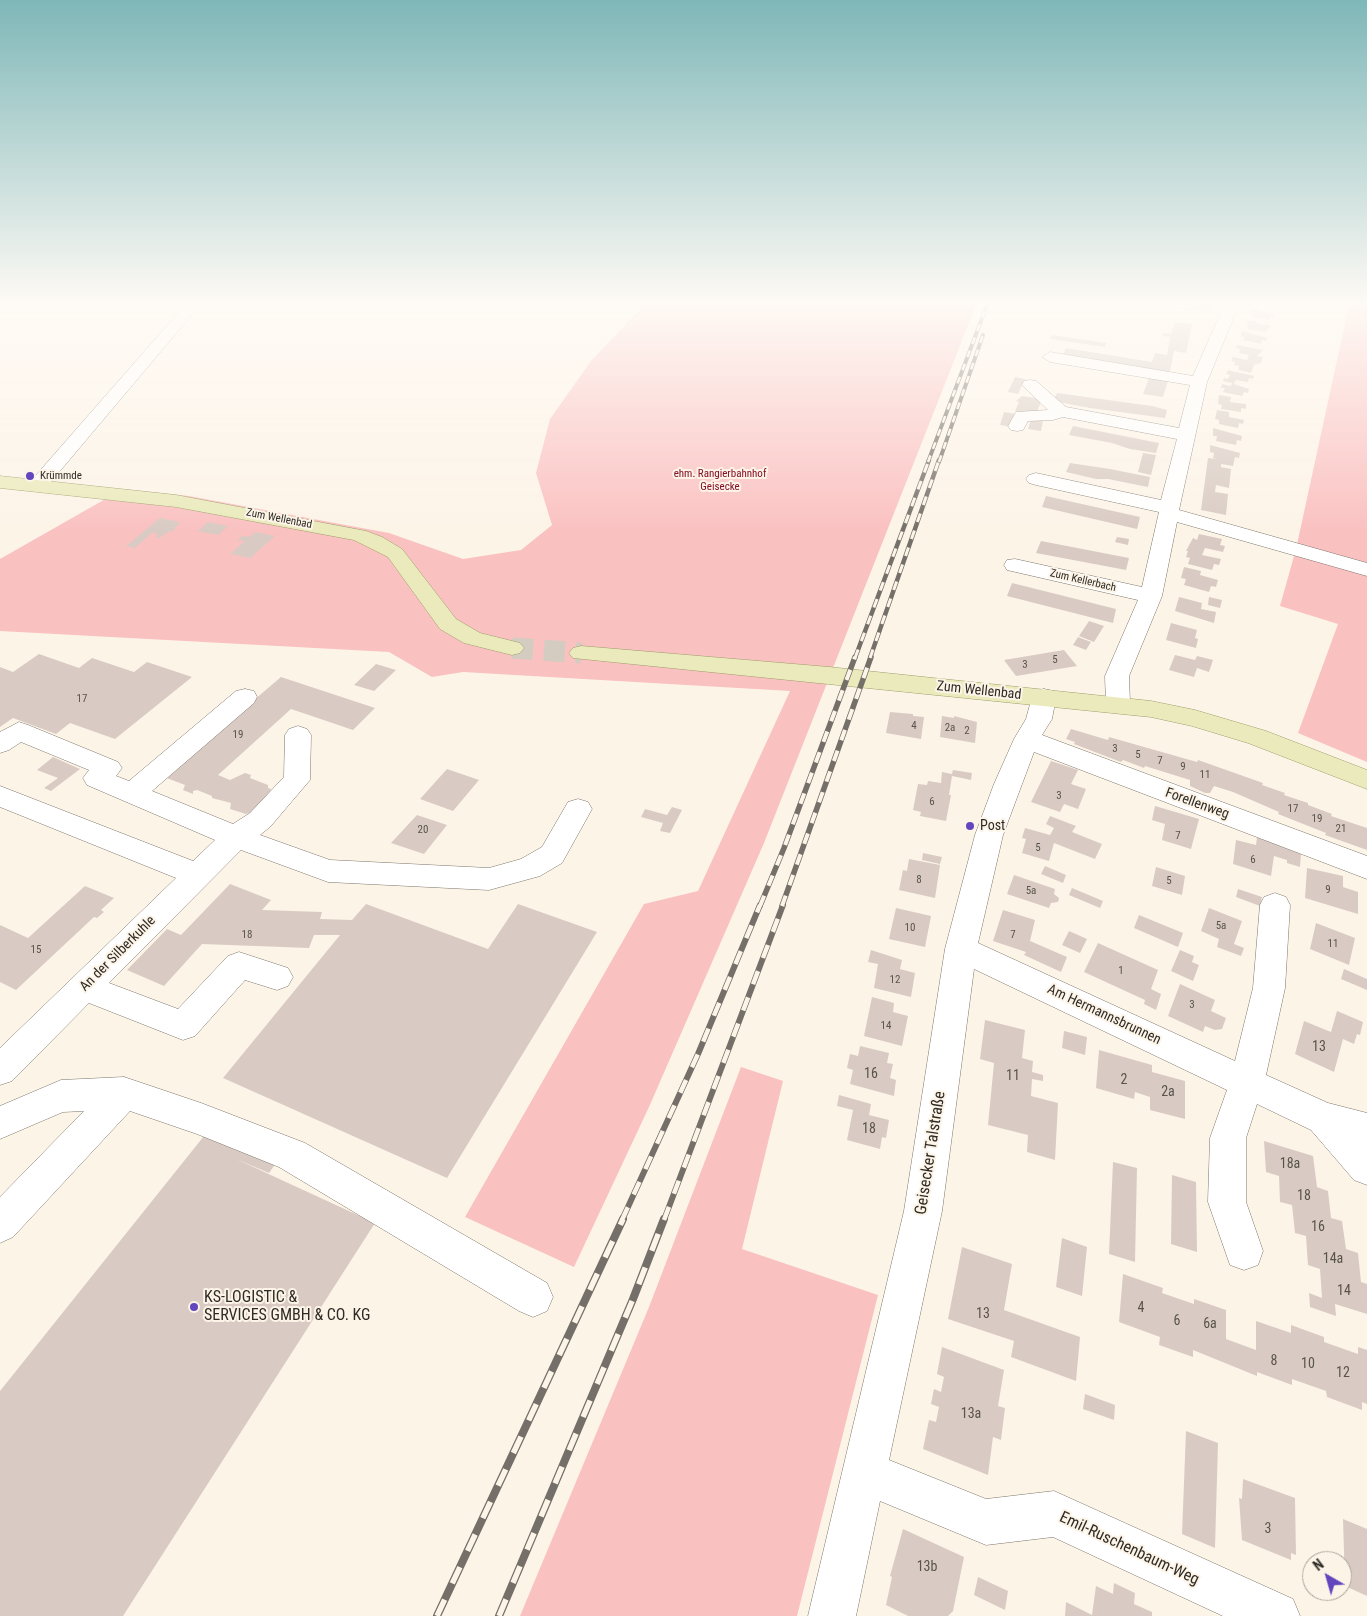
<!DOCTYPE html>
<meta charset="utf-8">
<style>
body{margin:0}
#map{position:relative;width:1367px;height:1616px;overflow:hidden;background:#fdf4e8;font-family:"Roboto Condensed",sans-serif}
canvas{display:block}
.north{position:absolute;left:1302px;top:1551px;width:50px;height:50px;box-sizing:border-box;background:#fdf4e8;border:1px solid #aaa49a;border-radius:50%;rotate:322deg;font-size:14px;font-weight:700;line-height:20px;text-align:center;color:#2e2b26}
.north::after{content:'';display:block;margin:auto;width:18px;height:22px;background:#6346be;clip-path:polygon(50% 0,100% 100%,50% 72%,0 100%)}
</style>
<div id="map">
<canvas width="1367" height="1616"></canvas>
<div class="north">N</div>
</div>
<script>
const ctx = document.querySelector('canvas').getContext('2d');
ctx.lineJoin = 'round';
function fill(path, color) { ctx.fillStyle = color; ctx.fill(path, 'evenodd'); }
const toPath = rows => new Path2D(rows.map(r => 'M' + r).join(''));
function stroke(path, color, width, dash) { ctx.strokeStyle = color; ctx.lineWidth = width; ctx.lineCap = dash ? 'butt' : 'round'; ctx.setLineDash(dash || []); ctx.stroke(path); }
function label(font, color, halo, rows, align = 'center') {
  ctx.font = font + ' "Roboto Condensed",sans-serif'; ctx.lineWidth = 4; ctx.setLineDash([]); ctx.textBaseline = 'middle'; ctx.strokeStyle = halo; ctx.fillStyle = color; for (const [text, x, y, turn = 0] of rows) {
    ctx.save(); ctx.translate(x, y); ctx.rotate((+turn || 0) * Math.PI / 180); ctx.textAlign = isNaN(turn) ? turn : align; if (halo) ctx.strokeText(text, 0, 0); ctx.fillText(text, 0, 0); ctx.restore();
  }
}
fill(toPath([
 [644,305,976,305,764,843,649,1107,574,1267,465,1217,644,904,698,891,790,691,463,672,432,677,389,652,0,631,0,559,123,489,189,496,389,533,463,559,521,550,552,525,536,473,550,419,591,361],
 [1349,305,1367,305,1367,762,1298,733,1338,624,1280,606,1296,549],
 [741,1067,783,1081,742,1249,878,1295,797,1616,520,1616,649,1307]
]), '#fac1c1');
fill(toPath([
 [1192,305,1205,305,1214,307,1211,312,1179,309,1180,307,1190,309],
 [1252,309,1275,315,1274,318,1270,317,1269,320,1253,317,1254,314,1250,314],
 [1247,320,1257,321,1256,323,1271,326,1265,332,1248,329],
 [1175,322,1192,324,1186,353,1174,351,1170,372,1063,354,1066,348,1152,362,1155,353,1167,355,1170,337,1163,336,1164,333,1171,334],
 [1242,331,1267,338,1266,341,1262,340,1261,344,1243,340,1245,337,1241,336],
 [1052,335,1106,343,1105,347,1050,339],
 [1237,345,1263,350,1257,356,1263,357,1261,363,1254,365,1251,373,1238,370,1239,366,1234,365,1235,362,1231,361,1233,357,1247,360,1249,355,1239,353,1240,349,1236,348],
 [1228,370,1254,376,1253,379,1249,378,1248,382,1236,380,1234,384,1249,389,1248,393,1244,392,1242,396,1223,392,1225,388,1221,388,1222,384,1231,386,1232,383,1223,381,1224,378,1228,379,1230,375,1226,374],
 [1015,377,1025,379,1018,394,1008,392],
 [1149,378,1168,381,1163,397,1143,394],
 [1057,393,1152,406,1167,410,1165,418,1090,408,1053,401],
 [1219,395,1231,397,1230,402,1246,404,1246,409,1241,408,1241,412,1221,409,1222,405,1218,404],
 [1022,396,1042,399,1036,414,1015,411,1019,402,1016,401],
 [1217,410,1229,412,1229,417,1244,420,1243,424,1239,423,1238,428,1219,424,1219,420,1215,419],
 [1004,412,1016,414,1012,427,1000,425],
 [1031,419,1043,421,1041,431,1028,429],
 [1073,426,1159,443,1156,453,1130,449,1112,443,1069,435],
 [1213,428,1242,436,1241,441,1237,440,1236,445,1216,441,1217,436,1213,436],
 [1210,445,1240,453,1239,458,1235,457,1233,466,1221,464,1221,467,1231,469,1229,488,1216,485,1215,492,1228,494,1226,515,1201,510,1208,458,1217,459,1213,458,1214,453,1210,452],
 [1143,453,1156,455,1151,475,1138,472],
 [1070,463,1110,469,1150,477,1148,487,1108,479,1096,479,1066,472],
 [1046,496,1140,517,1137,529,1042,507],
 [160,518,180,522,173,531,170,531,159,538,155,537,158,535,153,532,135,548,126,546],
 [208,522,228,526,218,535,198,531],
 [256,532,275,536,250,558,230,554,245,541,237,540,242,536,249,537],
 [1199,534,1222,539,1220,545,1225,546,1223,552,1205,548,1202,555,1221,559,1219,565,1214,564,1212,570,1188,564,1190,558,1186,557,1188,551,1186,551,1193,538,1197,540],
 [1117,537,1129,539,1128,545,1115,542],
 [1041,541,1129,558,1126,570,1036,553],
 [1184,567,1201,571,1200,575,1218,580,1216,587,1211,586,1209,592,1184,585,1186,579,1181,578],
 [1012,583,1116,609,1113,623,1007,596],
 [1179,597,1202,603,1201,609,1216,612,1214,623,1175,611],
 [1209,597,1222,600,1220,608,1208,605],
 [1089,621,1104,626,1094,642,1079,636],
 [1171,623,1197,630,1195,638,1198,639,1196,648,1166,640],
 [1078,637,1091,642,1086,650,1073,645],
 [1064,650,1077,666,1016,676,1004,660],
 [39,654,79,668,92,658,134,672,147,662,192,677,115,739,70,723,56,734,13,718,0,727,0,667,13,672],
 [1175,655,1195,660,1197,656,1213,660,1209,672,1197,668,1194,677,1169,670],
 [376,664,396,670,374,691,354,685],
 [281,677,375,708,353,730,291,709,218,775,230,780,245,773,251,775,250,778,268,785,268,788,271,789,267,802,262,808,246,814,230,809,231,803,212,798,212,796,197,790,193,791,193,794,183,790,185,785,164,777],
 [890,712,913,714,913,716,924,717,921,739,886,733],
 [942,716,954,718,954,716,977,722,975,743,940,737],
 [1071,729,1108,740,1109,737,1197,762,1198,760,1263,783,1262,785,1285,793,1284,795,1308,803,1308,805,1332,814,1331,816,1367,828,1367,850,1325,835,1326,833,1278,814,1279,812,1233,792,1214,786,1210,793,1205,793,1190,786,1190,780,1145,766,1144,768,1123,760,1121,762,1074,744,1075,742,1066,739],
 [53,757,80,769,51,791,44,788,58,778,37,770],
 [1051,761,1078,770,1071,784,1086,789,1078,809,1064,804,1060,812,1031,802],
 [447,769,479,780,453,811,420,799],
 [953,770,972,773,971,780,952,776,949,795,951,795,946,821,920,816,921,812,913,810,918,784,927,785,928,781,941,783,942,772,952,774],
 [1155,806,1199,819,1191,849,1162,840,1165,824,1152,820],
 [672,807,682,810,670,833,660,831,663,823,641,817,645,809,667,815],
 [417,815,447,825,424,854,391,843],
 [1050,816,1076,826,1072,832,1102,844,1095,859,1054,843,1049,861,1022,853,1026,839,1022,838,1025,828,1050,835,1054,828,1046,824],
 [1257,837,1301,854,1300,867,1287,863,1287,860,1274,856,1271,876,1233,864,1236,840,1256,845],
 [923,853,942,857,940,864,922,860],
 [909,859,940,865,935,898,899,890,903,870,907,871],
 [1045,866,1066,875,1063,883,1041,874],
 [1156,867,1185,876,1182,895,1152,886],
 [1307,868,1343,876,1343,887,1358,892,1358,914,1305,898],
 [1014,875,1055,889,1054,894,1059,898,1058,902,1051,903,1049,908,1007,894],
 [230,884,271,900,262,910,322,912,320,919,352,920,366,904,488,949,518,904,597,932,447,1178,223,1078,340,935,314,935,309,948,202,944,164,986,127,970,167,929,181,935],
 [85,886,114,898,101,910,104,912,97,918,94,917,16,990,0,982,0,925,28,938],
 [1072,888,1103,901,1100,908,1069,895],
 [1238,889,1262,897,1260,906,1236,897],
 [896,908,931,916,925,947,889,939],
 [1209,908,1242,921,1234,944,1244,948,1241,956,1217,947,1219,939,1201,931],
 [1003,910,1035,920,1030,941,1067,957,1061,972,1024,955,1026,952,993,941],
 [1139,915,1183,933,1178,947,1134,928],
 [1316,923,1355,938,1349,965,1310,949],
 [1069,931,1087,939,1080,953,1062,945],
 [1098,943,1158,970,1151,989,1161,994,1156,1010,1144,1004,1145,1000,1084,972],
 [871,950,902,960,900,969,915,973,911,997,874,988,878,964,868,962],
 [1180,950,1194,956,1192,962,1199,965,1193,981,1171,971],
 [1344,969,1367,979,1367,990,1341,979],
 [1180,984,1215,1000,1211,1011,1226,1018,1222,1029,1215,1030,1205,1026,1203,1032,1168,1016],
 [872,997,894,1003,893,1012,908,1016,902,1046,864,1036],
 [1337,1011,1363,1022,1360,1035,1357,1034,1354,1044,1343,1039,1334,1072,1295,1054,1304,1021,1331,1032],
 [985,1020,1025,1030,1022,1058,1033,1061,1032,1072,1043,1075,1043,1081,1032,1079,1031,1096,1058,1103,1055,1160,1027,1152,1028,1135,988,1125,994,1063,980,1059],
 [1064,1031,1087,1037,1085,1055,1062,1048],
 [860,1046,889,1053,887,1063,893,1064,890,1078,896,1080,894,1096,850,1084,853,1070,847,1068,850,1054,858,1056],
 [1099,1050,1152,1065,1152,1072,1185,1081,1185,1119,1150,1110,1150,1097,1135,1092,1134,1099,1096,1088],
 [839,1095,871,1104,869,1115,889,1120,886,1138,882,1137,880,1149,847,1140,853,1110,837,1106],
 [212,1126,281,1156,269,1173,236,1159,375,1223,123,1616,0,1616,0,1391],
 [1264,1141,1313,1156,1317,1187,1328,1191,1331,1218,1342,1221,1346,1249,1358,1253,1361,1282,1367,1284,1367,1314,1335,1304,1336,1316,1310,1307,1309,1293,1322,1298,1320,1269,1308,1265,1306,1236,1295,1233,1292,1205,1280,1202,1279,1176,1266,1172],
 [1113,1162,1137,1168,1135,1262,1109,1254],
 [1172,1175,1196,1182,1197,1252,1171,1244],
 [1062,1238,1087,1247,1082,1296,1056,1287],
 [962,1247,1012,1264,1004,1310,1080,1337,1076,1381,1011,1357,1014,1341,948,1319],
 [1123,1274,1163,1288,1162,1293,1194,1304,1194,1299,1226,1310,1226,1339,1256,1350,1256,1321,1291,1333,1291,1325,1324,1337,1324,1342,1358,1354,1358,1347,1367,1350,1367,1404,1362,1402,1362,1410,1327,1397,1326,1391,1292,1379,1292,1385,1257,1372,1257,1376,1193,1350,1193,1357,1159,1345,1160,1337,1119,1322],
 [942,1347,1004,1370,998,1406,1005,1408,1001,1440,993,1437,988,1475,923,1449,929,1420,936,1422,939,1407,931,1404,934,1389,941,1392,944,1377,937,1374],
 [1085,1394,1115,1405,1114,1420,1083,1409],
 [1186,1431,1218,1443,1215,1548,1182,1534],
 [1243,1479,1295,1498,1296,1555,1291,1553,1291,1560,1242,1540,1239,1498,1242,1499],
 [1343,1519,1367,1529,1367,1596,1345,1586],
 [903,1529,964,1557,953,1611,948,1616,908,1616,886,1605,892,1577,890,1576],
 [978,1577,1008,1591,1005,1610,974,1595],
 [1114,1583,1135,1593,1134,1604,1152,1612,1152,1616,1065,1616,1066,1602,1092,1615,1096,1586,1113,1594]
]), '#d9cbc3');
stroke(toPath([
 [512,648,581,653]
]), '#d4ccc1', 21, [21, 11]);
const minor = toPath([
 [185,305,200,305,44,490,30,490,27,486,30,482,185,305],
 [1224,305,1239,305,1207,382,1179,510,1367,563,1367,576,1177,522,1162,596,1129,676,1130,704,1127,710,1118,712,1109,710,1106,704,1105,676,1138,600,1007,570,1004,565,1007,560,1015,559,1142,587,1159,512,1036,485,1029,483,1026,479,1029,475,1036,473,1161,500,1177,439,1063,417,1053,420,1028,421,1023,430,1017,431,1011,430,1008,426,1016,412,1048,410,1022,385,1024,381,1030,380,1036,381,1066,407,1179,428,1190,385,1050,362,1042,357,1050,352,1193,376,1224,305],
 [245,689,254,691,257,697,254,703,152,791,233,824,250,813,284,777,285,735,289,729,298,726,307,729,311,735,310,780,270,827,260,835,330,860,489,868,521,859,542,847,568,802,578,799,588,802,592,809,562,863,540,876,489,890,328,882,241,850,109,983,178,1009,228,956,239,952,288,968,293,977,288,986,277,990,245,980,195,1036,183,1040,89,1003,12,1081,0,1085,0,1048,176,878,0,807,0,786,193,861,215,840,87,785,83,778,89,770,21,742,9,750,0,753,0,732,19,722,28,725,118,762,122,768,116,776,129,781,236,691,245,689],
 [1044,689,1053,691,1056,697,1052,719,1042,735,1367,856,1367,879,1034,752,1003,835,978,943,1235,1061,1253,988,1260,905,1264,897,1275,893,1286,897,1290,905,1285,988,1266,1075,1328,1103,1367,1113,1367,1185,1354,1180,1311,1130,1257,1104,1246,1138,1246,1202,1263,1251,1258,1265,1244,1270,1230,1265,1208,1202,1210,1138,1227,1090,974,969,942,1211,889,1460,986,1499,1054,1491,1293,1599,1300,1616,1223,1616,1053,1537,986,1545,880,1501,856,1616,808,1616,904,1211,945,949,975,835,994,784,1014,739,1026,719,1032,697,1035,691,1044,689],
 [124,1077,201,1103,305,1143,547,1283,553,1297,547,1311,533,1317,519,1311,279,1167,197,1134,130,1111,13,1237,0,1243,0,1197,84,1111,63,1112,0,1139,0,1106,61,1080,124,1077]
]);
const major = toPath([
 [0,476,176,495,366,531,382,537,402,549,456,619,480,633,520,643,524,648,520,653,512,655,464,643,440,629,388,557,354,540,176,507,0,488,0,476],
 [581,646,829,667,1151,701,1195,710,1266,731,1367,770,1367,789,1248,743,1192,726,1151,717,573,658,569,653,573,648,581,646]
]);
stroke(minor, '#7d766b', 1);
stroke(major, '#9f9e6a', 1);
fill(minor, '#fff');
fill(major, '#eaeabc');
const railFar4 = toPath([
 [928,462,987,305],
 [939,462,983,335]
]);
const railFar3 = toPath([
 [855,658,929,460],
 [870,658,939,460]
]);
const railFar2 = toPath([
 [760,906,784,848,855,657],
 [782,906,871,657]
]);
const railFar1 = toPath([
 [622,1220,698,1054,760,905],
 [664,1220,783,905]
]);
const rail = toPath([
 [437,1616,623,1219],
 [499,1616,633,1299,664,1219]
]);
stroke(railFar4, '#746f68', 4);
stroke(railFar3, '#746f68', 4.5);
stroke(railFar2, '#746f68', 5.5);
stroke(railFar1, '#746f68', 6);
stroke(rail, '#746f68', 8);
stroke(railFar4, '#fdf4e8', 2.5, [7]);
stroke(railFar3, '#fdf4e8', 3, [9]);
stroke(railFar2, '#fdf4e8', 4, [11]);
stroke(railFar1, '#fdf4e8', 4.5, [14]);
stroke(rail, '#fdf4e8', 5.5, [18]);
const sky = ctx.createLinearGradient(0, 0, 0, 532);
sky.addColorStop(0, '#7fb7b8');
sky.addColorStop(0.57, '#fefaf5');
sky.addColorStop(1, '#fefaf500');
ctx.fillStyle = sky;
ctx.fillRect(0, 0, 1367, 532);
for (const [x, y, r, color] of [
 [30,476,5,"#6346be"],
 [970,826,5,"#6346be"],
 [194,1307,5,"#6346be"]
]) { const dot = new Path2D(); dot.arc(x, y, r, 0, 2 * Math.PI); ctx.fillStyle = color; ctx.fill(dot); stroke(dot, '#fdf4e8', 2); }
label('11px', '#850d25', '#fdf4e8', [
 ["ehm. Rangierbahnhof",720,474],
 ["Geisecke",720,487]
]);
label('11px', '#2e2b26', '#fdf4e8', [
 ["Krümmde",40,476]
], 'left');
label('11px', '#2e2b26', '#fdf4e8', [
 ["Zum Wellenbad",279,519,11],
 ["Zum Kellerbach",1083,581,13]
]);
label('11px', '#59534d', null, [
 ["5",1055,660],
 ["3",1025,665],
 ["17",82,699],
 ["4",914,726],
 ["2a",950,728],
 ["2",967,731],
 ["19",238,735],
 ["3",1115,749],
 ["5",1138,755],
 ["7",1160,761],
 ["9",1183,767],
 ["11",1205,775],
 ["3",1059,796],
 ["6",932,802],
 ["17",1293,809],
 ["19",1317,819],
 ["21",1341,829],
 ["20",423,830],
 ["7",1178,836],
 ["5",1038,848],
 ["6",1253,860],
 ["8",919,880],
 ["5",1169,881],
 ["9",1328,890],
 ["5a",1031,891],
 ["5a",1221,926],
 ["10",910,928],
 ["18",247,935],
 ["7",1013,935],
 ["11",1333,944],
 ["15",36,950],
 ["1",1121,971],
 ["12",895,980],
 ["3",1192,1005],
 ["14",886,1026]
]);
label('14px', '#2e2b26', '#fdf4e8', [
 ["Zum Wellenbad",979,691,6],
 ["Forellenweg",1197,804,20],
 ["An der Silberkuhle",118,954,-45],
 ["Am Hermannsbrunnen",1104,1015,25]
]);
label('14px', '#2e2b26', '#fdf4e8', [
 ["Post",980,826]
], 'left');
label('14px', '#59534d', null, [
 ["13",1319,1047],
 ["16",871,1074],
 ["11",1013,1076],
 ["2",1124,1080],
 ["2a",1168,1092],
 ["18",869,1129],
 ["18a",1290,1164],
 ["18",1304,1196],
 ["16",1318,1227],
 ["14a",1333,1259],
 ["14",1344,1291],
 ["4",1141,1308],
 ["13",983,1314],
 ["6",1177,1321],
 ["6a",1210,1324],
 ["8",1274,1361],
 ["10",1308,1364],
 ["12",1343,1373],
 ["13a",971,1414],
 ["3",1268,1529],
 ["13b",927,1567]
]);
label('16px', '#2e2b26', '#fdf4e8', [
 ["Geisecker Talstraße",931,1153,-81],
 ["Emil-Ruschenbaum-Weg",1129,1549,25]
]);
label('16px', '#2e2b26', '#fdf4e8', [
 ["KS-LOGISTIC &",204,1298],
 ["SERVICES GMBH & CO. KG",204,1316]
], 'left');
</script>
